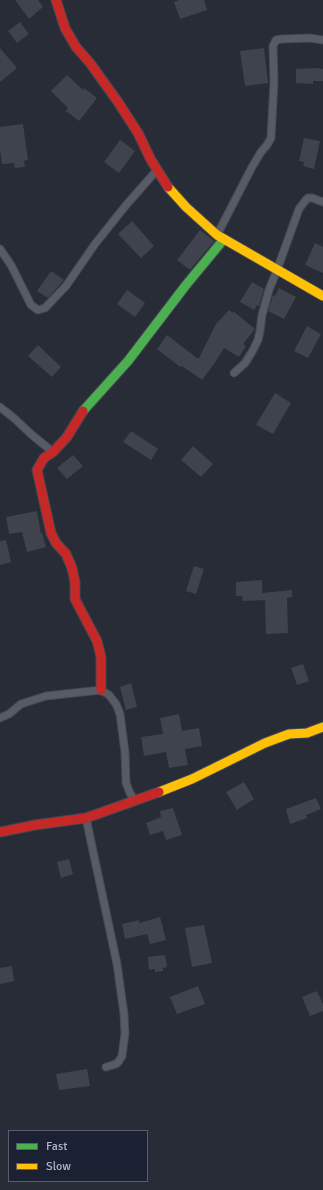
<!DOCTYPE html>
<style>
body{margin:0}
#map{position:relative;width:323px;height:1190px;overflow:hidden;background:#272c37;font-family:Signika,sans-serif}
canvas{display:block}
.legend{position:absolute;left:8px;top:1130px;width:140px;height:52px;box-sizing:border-box;background:#1b2132;border:1px solid #575d6e;margin:0;padding:5px 7px;list-style:none;font-size:12px;color:#b1b7c9}
.legend li{display:flex;align-items:center;gap:8px;height:20px}
.legend b{width:20px;border:1px solid #575d6e}
</style>
<div id="map">
<canvas width="323" height="1190"></canvas>
<ul class="legend">
<li><b style="height:5px;background:#4caf50"></b>Fast</li>
<li><b style="height:5px;background:#ffc107"></b>Slow</li>
</ul>
</div>
<script>
const ctx = document.querySelector('canvas').getContext('2d');
ctx.lineJoin = 'round';
function fill(path, color) { ctx.fillStyle = color; ctx.fill(path, 'evenodd'); }
const toPath = rows => new Path2D(rows.map(r => 'M' + r).join(''));
function stroke(path, color, width, dash) { ctx.strokeStyle = color; ctx.lineWidth = width; ctx.lineCap = dash ? 'butt' : 'round'; ctx.setLineDash(dash || []); ctx.stroke(path); }
fill(toPath([
 [15,0,38,0,43,7,29,19],
 [179,0,204,0,207,10,180,19,174,2],
 [20,22,29,34,17,43,8,31],
 [0,48,17,68,0,82],
 [264,48,268,83,245,86,240,51],
 [316,68,323,69,323,81,313,81,313,84,296,83,296,69],
 [67,75,83,90,84,88,97,98,79,121,66,111,68,108,51,91],
 [23,124,28,160,24,161,25,167,15,168,14,163,2,164,0,150,0,127],
 [304,138,320,141,314,169,303,166,304,162,299,161],
 [120,140,135,151,119,173,104,162],
 [132,221,154,246,141,258,118,234],
 [200,230,214,241,190,270,177,260],
 [315,243,323,247,323,273,305,265],
 [51,271,64,280,48,298,37,291],
 [252,282,264,289,259,306,257,305,254,310,240,302],
 [279,288,296,297,284,319,268,311,273,295,275,296],
 [127,290,145,303,135,317,117,304],
 [229,310,233,313,233,311,255,329,243,344,246,346,239,357,224,348,214,364,202,380,182,366,180,367,157,349,167,335,197,358,199,358,216,324],
 [307,326,321,334,308,358,294,351],
 [38,345,61,367,52,377,28,356],
 [275,393,291,403,273,434,256,425],
 [131,431,158,449,151,460,123,442],
 [193,446,213,464,201,477,181,460],
 [73,455,83,466,67,479,57,468],
 [37,511,41,534,42,533,46,547,27,552,22,532,9,534,6,517],
 [6,540,11,562,0,565,0,541],
 [194,566,204,569,196,594,186,591],
 [262,580,262,593,292,590,292,597,287,598,288,633,266,634,265,600,243,601,242,596,236,596,236,582],
 [303,664,309,681,297,685,291,668],
 [131,683,137,707,126,710,120,687],
 [179,714,182,731,199,728,202,746,185,749,188,765,169,768,166,752,144,756,141,737,163,734,160,718],
 [244,782,254,799,237,810,226,792],
 [316,798,321,809,306,815,307,818,290,824,286,809],
 [173,808,182,835,166,840,163,831,150,835,146,823,161,817,160,811],
 [69,859,73,874,61,878,57,862],
 [160,917,166,940,150,944,147,934,125,939,122,924,139,920,139,923],
 [204,925,212,963,192,967,185,928],
 [165,955,167,967,163,968,163,971,155,972,155,969,149,970,148,957],
 [12,966,14,981,0,984,0,968],
 [198,986,205,1004,177,1014,170,997],
 [317,991,323,1004,323,1011,310,1016,302,997],
 [87,1069,90,1086,59,1090,56,1074]
]), '#3f434d');
const street = toPath([
 [217,235,252,167,261,152,267,145,271,138,274,82,273,46,276,40,282,39,310,38,323,40],
 [0,249,11,265,31,305,38,310,45,308,66,286,95,244,127,204,157,170],
 [234,373,245,363,252,352,258,340,260,331,262,315,269,290,277,270,299,209,305,201,308,198,312,198,323,202],
 [0,407,15,419,32,435,53,452],
 [0,718,9,714,21,704,46,696,101,690,109,695,116,704,120,714,125,752,126,783,130,793,135,801],
 [86,818,117,964,124,1014,125,1033,122,1056,119,1061,116,1064,106,1067]
]);
const fast = toPath([
 [83,411,128,361,186,285,224,239]
]);
const slow = toPath([
 [168,187,186,207,217,235,323,296],
 [159,792,192,779,265,743,289,734,307,733,323,727]
]);
const jam = toPath([
 [56,0,65,28,76,47,90,63,118,102,138,133,151,160,168,187],
 [83,411,67,437,53,452,44,458,37,470,51,533,56,543,66,554,72,568,75,582,75,599,97,641,101,657,101,690],
 [0,832,35,825,86,818,159,792]
]);
stroke(street, '#444850', 9);
stroke(fast, '#444850', 11);
stroke(slow, '#444850', 11);
stroke(jam, '#444850', 11);
stroke(street, '#585b64', 7);
stroke(fast, '#4caf50', 9);
stroke(slow, '#ffc107', 9);
stroke(jam, '#c62828', 9);
</script>
